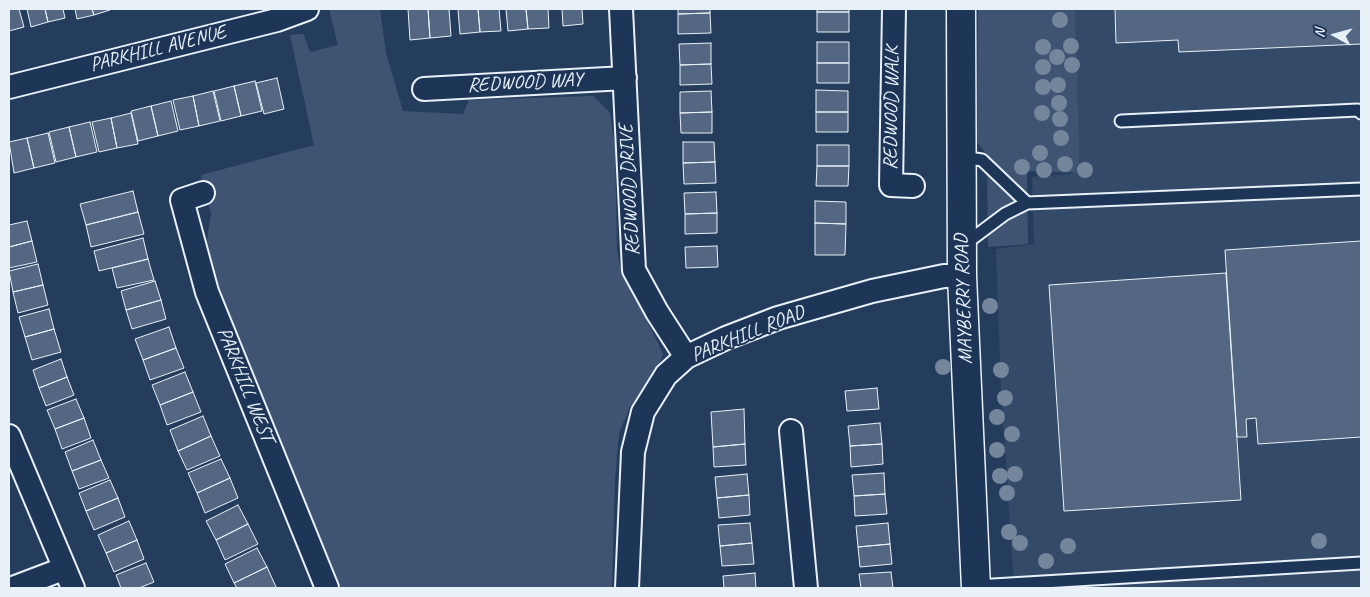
<!DOCTYPE html>
<style>
body{margin:0}
#map{position:relative;width:1370px;height:597px;overflow:hidden;background:#253d5d;font-family:Caveat,sans-serif}
canvas{display:block}
.frame{position:absolute;inset:0;border:10px solid #e8f1f8;pointer-events:none}
.north{position:absolute;left:1310px;top:10px;width:50px;height:50px;-webkit-text-stroke:4px #1d3557;paint-order:stroke;rotate:277deg;font-size:14px;font-weight:700;line-height:20px;text-align:center;color:#e8f1f8}
.north::after{content:'';display:block;margin:auto;width:18px;height:22px;background:#e8f1f8;clip-path:polygon(50% 0,100% 100%,50% 72%,0 100%)}
</style>
<div id="map">
<canvas width="1370" height="597"></canvas>
<div class="frame"></div>
<div class="north">N</div>
</div>
<script>
const ctx = document.querySelector('canvas').getContext('2d');
ctx.lineJoin = 'round';
function fill(path, color) { ctx.fillStyle = color; ctx.fill(path, 'evenodd'); }
const toPath = rows => new Path2D(rows.map(r => 'M' + r).join(''));
function stroke(path, color, width, dash) { ctx.strokeStyle = color; ctx.lineWidth = width; ctx.lineCap = dash ? 'butt' : 'round'; ctx.setLineDash(dash || []); ctx.stroke(path); }
function label(font, color, halo, rows, align = 'center') {
  ctx.font = font + ' Caveat,sans-serif'; ctx.lineWidth = 4; ctx.setLineDash([]); ctx.textBaseline = 'middle'; ctx.strokeStyle = halo; ctx.fillStyle = color; for (const [text, x, y, turn = 0] of rows) {
    ctx.save(); ctx.translate(x, y); ctx.rotate((+turn || 0) * Math.PI / 180); ctx.textAlign = isNaN(turn) ? turn : align; if (halo) ctx.strokeText(text, 0, 0); ctx.fillText(text, 0, 0); ctx.restore();
  }
}
fill(toPath([
 [1075,9,1361,9,1361,588,1014,588,1001,388,996,249,1034,244,1032,177,1080,173]
]), '#334a68');
fill(toPath([
 [329,9,380,9,386,53,403,111,463,114,469,100,593,96,610,113,615,147,617,249,619,262,663,354,660,363,630,407,619,433,615,480,612,588,340,588,258,393,225,309,206,246,211,214,201,175,314,145,290,35,300,34,304,35,310,52,338,45],
 [978,9,1075,9,1080,173,1027,171,1028,244,988,247,987,154,977,142]
]), '#3e5472');
const building = toPath([
 [9,9,19,9,24,27,9,31,9,9],
 [27,9,45,9,48,22,31,27,27,9],
 [45,9,63,9,65,18,48,22,45,9],
 [75,9,92,9,94,15,77,19,75,9],
 [92,9,110,9,110,10,94,15,92,9],
 [408,9,428,9,430,38,410,40,408,9],
 [428,9,449,9,451,36,430,38,428,9],
 [458,9,478,9,480,32,460,34,458,9],
 [478,9,499,9,501,31,480,32,478,9],
 [506,9,526,9,528,29,508,31,506,9],
 [526,9,548,9,549,28,528,29,526,9],
 [562,9,582,9,583,24,563,26,562,9],
 [678,9,710,9,710,13,678,14,678,9],
 [817,9,849,9,849,12,817,12,817,9],
 [1115,9,1361,9,1361,44,1179,52,1178,40,1116,43,1115,9],
 [817,12,849,12,849,32,817,32,817,12],
 [710,13,711,33,678,34,678,14,710,13],
 [817,42,849,42,849,63,817,63,817,42],
 [711,43,711,64,680,65,679,44,711,43],
 [817,63,849,63,849,83,817,83,817,63],
 [711,64,712,84,680,85,680,65,711,64],
 [277,78,284,109,264,114,256,83,277,78],
 [255,81,262,111,241,116,234,86,255,81],
 [234,86,241,116,221,121,214,91,234,86],
 [816,90,848,91,848,112,816,112,816,90],
 [213,91,220,121,199,126,193,96,213,91],
 [711,91,712,112,680,113,680,92,711,91],
 [193,96,199,126,180,130,173,100,193,96],
 [171,101,178,131,158,136,151,106,171,101],
 [151,106,158,136,138,141,131,111,151,106],
 [712,112,712,133,681,133,680,113,712,112],
 [816,112,848,112,848,132,816,132,816,112],
 [131,113,138,144,117,148,111,118,131,113],
 [111,118,117,148,99,152,92,122,111,118],
 [90,122,97,152,76,157,69,127,90,122],
 [69,127,76,157,56,162,49,132,69,127],
 [48,133,55,163,34,168,27,138,48,133],
 [27,138,34,168,14,173,9,142,27,138],
 [683,142,714,142,715,162,683,163,683,142],
 [817,145,849,145,849,166,817,166,817,145],
 [715,162,716,183,684,184,683,163,715,162],
 [817,166,849,166,848,186,816,186,817,166],
 [133,191,138,212,86,225,80,204,133,191],
 [716,192,717,213,685,214,684,193,716,192],
 [815,201,846,202,846,224,815,223,815,201],
 [138,212,144,234,91,247,86,225,138,212],
 [717,213,717,233,685,234,685,214,717,213],
 [27,221,32,241,9,247,9,225,27,221],
 [815,223,846,224,845,255,815,255,815,223],
 [143,238,148,259,99,271,94,251,143,238],
 [32,241,37,262,9,268,9,247,32,241],
 [1361,241,1361,437,1258,444,1256,418,1246,419,1247,437,1237,437,1225,250,1361,241],
 [717,246,718,267,686,268,685,247,717,246],
 [148,259,154,280,117,288,112,268,148,259],
 [38,264,43,285,13,292,9,271,38,264],
 [1226,273,1241,500,1064,511,1049,285,1226,273],
 [155,281,161,300,126,310,121,291,155,281],
 [43,285,48,305,18,313,13,292,43,285],
 [161,300,166,319,132,329,126,310,161,300],
 [49,309,54,329,25,337,19,317,49,309],
 [169,327,176,348,143,360,135,339,169,327],
 [54,329,61,352,32,360,25,337,54,329],
 [176,348,184,368,150,380,143,360,176,348],
 [61,359,67,377,39,388,33,370,61,359],
 [185,372,193,392,160,405,152,385,185,372],
 [67,377,74,395,46,406,39,388,67,377],
 [877,388,879,409,847,411,845,391,877,388],
 [193,392,201,412,167,425,160,405,193,392],
 [76,399,84,418,55,429,47,410,76,399],
 [744,409,745,444,713,447,711,412,744,409],
 [203,416,211,436,178,451,170,430,203,416],
 [84,418,91,438,62,449,55,429,84,418],
 [880,423,882,444,850,446,848,426,880,423],
 [211,436,220,456,187,470,178,451,211,436],
 [93,440,101,460,72,471,65,452,93,440],
 [745,444,746,465,714,467,713,447,745,444],
 [882,444,883,464,851,467,850,446,882,444],
 [221,459,230,478,197,493,188,473,221,459],
 [101,460,109,478,79,489,72,471,101,460],
 [884,473,885,494,854,496,852,475,884,473],
 [747,474,749,495,717,498,715,477,747,474],
 [230,478,238,498,205,513,197,493,230,478],
 [110,480,118,498,86,511,79,493,110,480],
 [885,494,887,514,855,516,854,496,885,494],
 [749,495,750,515,719,518,717,498,749,495],
 [118,498,125,517,94,530,86,511,118,498],
 [238,505,248,524,216,540,206,521,238,505],
 [129,521,137,540,106,553,98,535,129,521],
 [750,523,752,543,720,546,718,525,750,523],
 [888,523,890,544,858,547,856,526,888,523],
 [248,524,258,544,225,560,216,540,248,524],
 [137,540,144,559,114,572,106,553,137,540],
 [752,543,754,564,722,566,720,546,752,543],
 [890,544,892,564,860,567,858,547,890,544],
 [257,548,267,567,234,583,225,564,257,548],
 [146,563,154,582,139,588,121,588,116,575,146,563],
 [267,567,276,587,273,588,237,588,234,583,267,567],
 [891,572,893,588,861,588,859,574,891,572],
 [755,573,756,588,724,588,723,576,755,573]
]);
fill(building, '#536782');
stroke(building, '#e8f1f8', 1);
const service = toPath([
 [1121,121,1358,110,1361,113],
 [962,157,982,160,1027,203],
 [965,244,1005,214,1027,203,1361,189],
 [976,586,1361,563]
]);
const minor = toPath([
 [621,9,634,270,657,312,686,357],
 [894,9,891,185,913,186],
 [9,87,277,20,307,9],
 [424,89,625,78],
 [203,193,182,200,207,292,327,588],
 [791,431,806,588],
 [9,436,73,588],
 [13,588,63,569],
 [627,588,633,452,643,412,666,375,686,357,726,338,778,318,872,291,944,276,962,276]
]);
const tertiary = toPath([
 [961,9,962,276,976,588]
]);
stroke(service, '#e8f1f8', 15);
stroke(minor, '#e8f1f8', 26);
stroke(tertiary, '#e8f1f8', 31);
stroke(service, '#1d3557', 11);
stroke(minor, '#1d3557', 22);
stroke(tertiary, '#1d3557', 28);
ctx.fillStyle = '#74869c';
for (const [x, y] of [
 [1060,20],
 [1071,46],
 [1043,47],
 [1057,57],
 [1072,65],
 [1043,67],
 [1058,85],
 [1043,87],
 [1059,103],
 [1042,113],
 [1060,119],
 [1061,138],
 [1040,153],
 [1065,164],
 [1022,167],
 [1044,170],
 [1085,170],
 [990,306],
 [943,367],
 [1001,370],
 [1005,398],
 [997,417],
 [1012,434],
 [997,450],
 [1015,474],
 [1000,476],
 [1007,493],
 [1009,532],
 [1319,541],
 [1020,543],
 [1068,546],
 [1046,561]
]) { ctx.beginPath(); ctx.arc(x, y, 8, 0, 2 * Math.PI); ctx.fill(); }
label('20px', '#e8f1f8', '#1d3557', [
 ["PARKHILL AVENUE",158,49,-14],
 ["REDWOOD WAY",525,83,-3],
 ["REDWOOD WALK",892,108,-89],
 ["REDWOOD DRIVE",630,190,-93],
 ["MAYBERRY ROAD",964,299,-92],
 ["PARKHILL ROAD",748,334,-22],
 ["PARKHILL WEST",245,385,68]
]);
</script>
